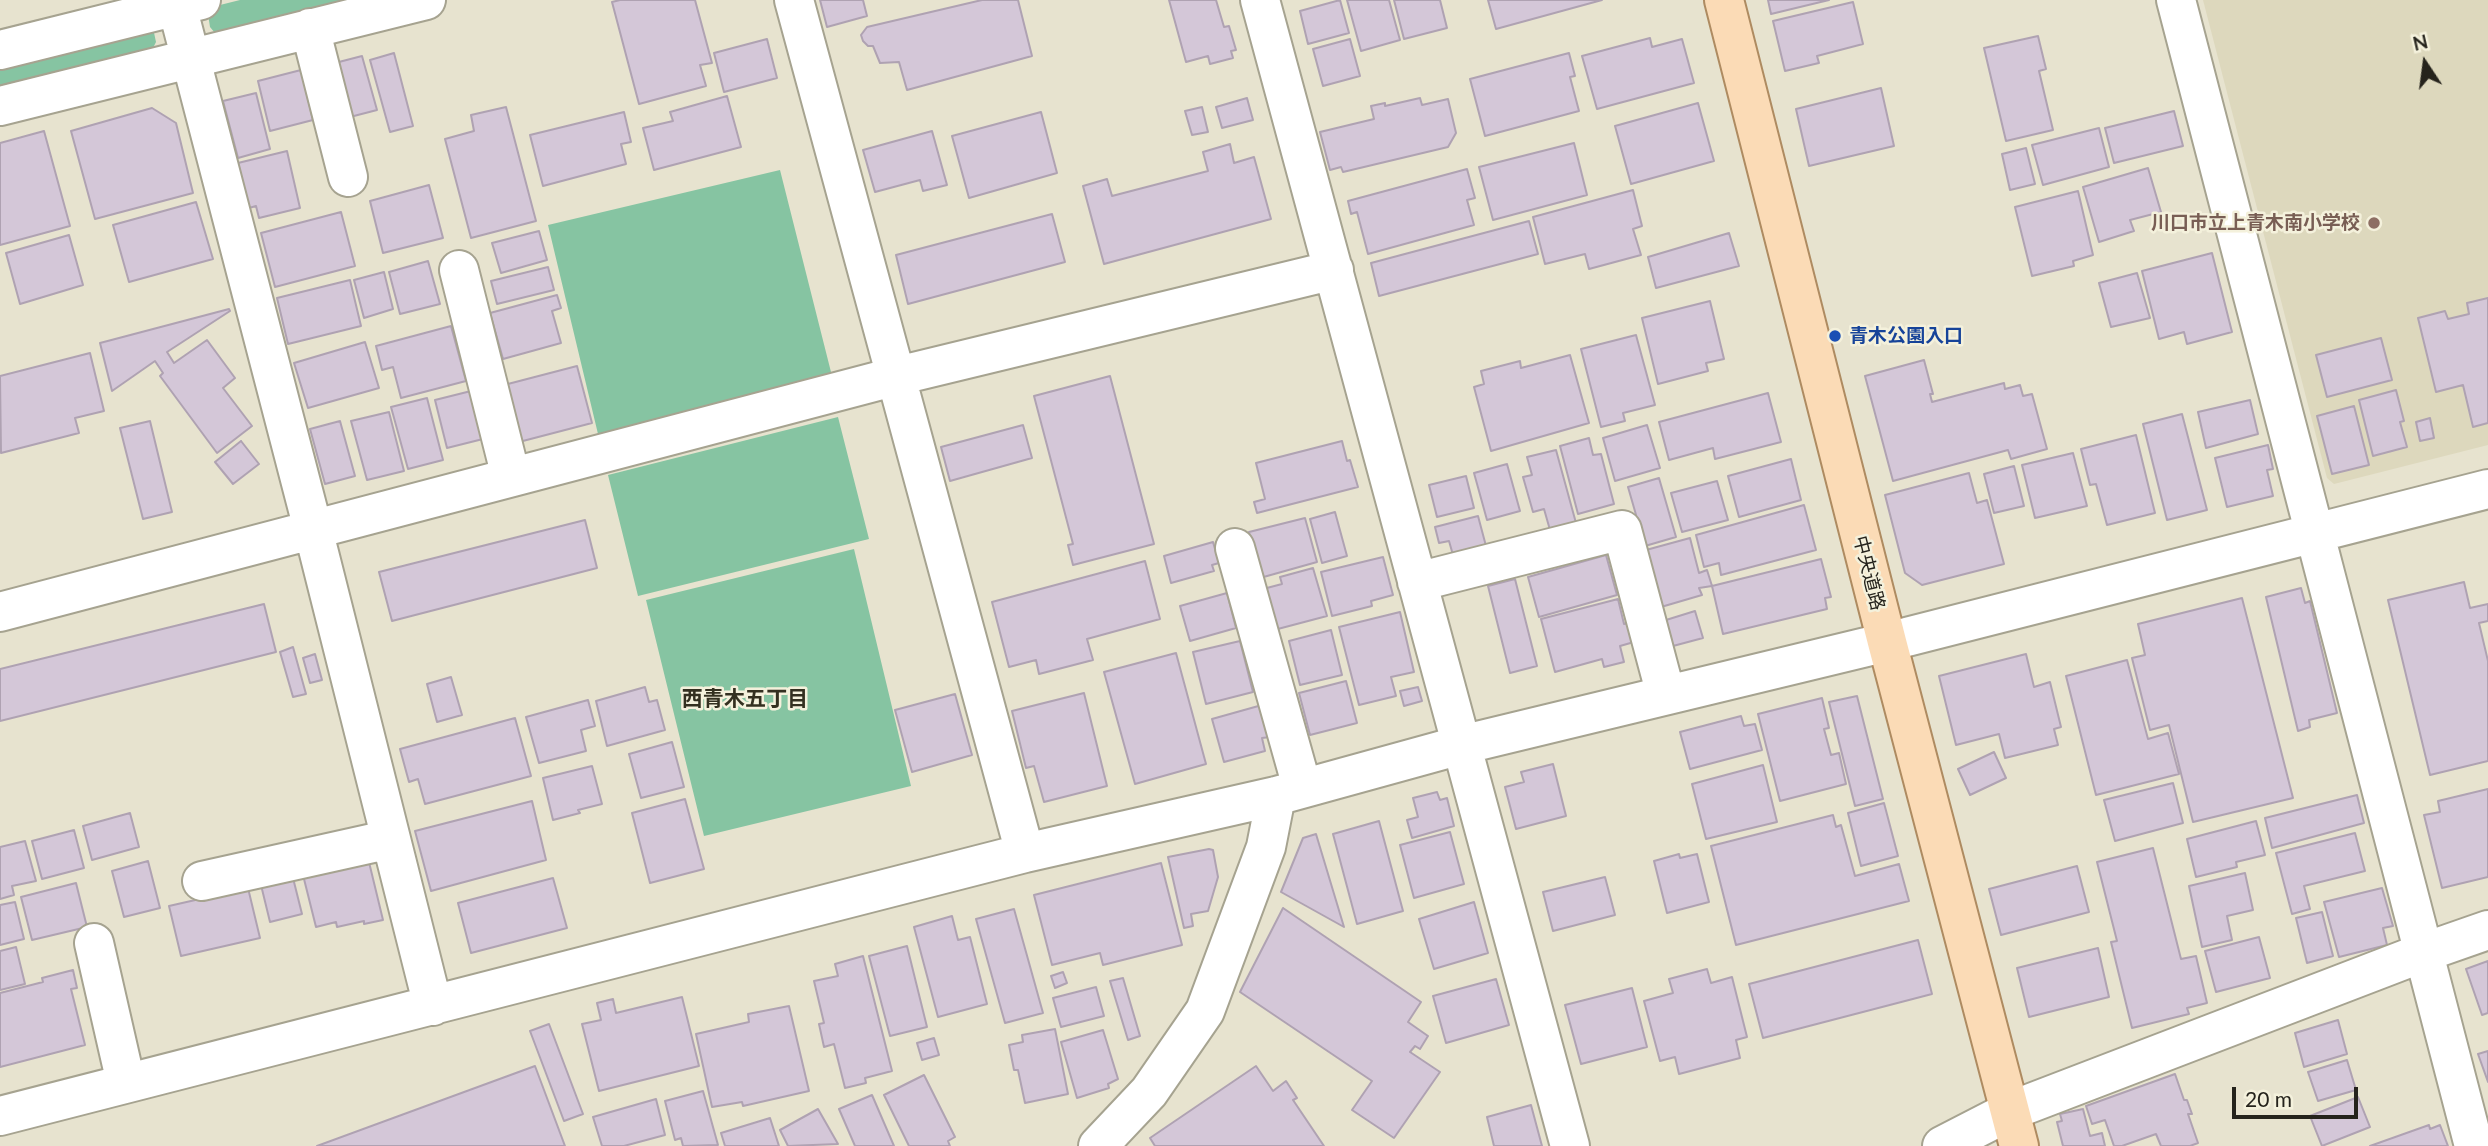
<!DOCTYPE html>
<meta charset="utf-8">
<style>
body{margin:0}
#map{position:relative;width:2488px;height:1146px;overflow:hidden;background:#e7e3cf;font-family:Lato,sans-serif}
canvas{display:block}
.north{position:absolute;left:2390px;top:28px;width:70px;height:70px;-webkit-text-stroke:5px #f4f1dc;paint-order:stroke;rotate:347deg;font-size:19px;font-weight:700;line-height:28px;text-align:center;color:#25231c}
.north::after{content:'';display:block;margin:auto;width:24px;height:32px;background:#25231c;clip-path:polygon(50% 0,100% 100%,50% 72%,0 100%)}
.scale{position:absolute;left:2232px;top:1087px;width:126px;height:32px;box-sizing:border-box;border:4px solid #25231c;border-top:0;padding-left:9px;font-size:21px;line-height:24px;white-space:nowrap;color:#25231c;-webkit-text-stroke:5px #f4f1dc;paint-order:stroke}
</style>
<div id="map">
<canvas width="2488" height="1146"></canvas>
<div class="north">N</div>
<div class="scale">20 m</div>
</div>
<script>
const ctx = document.querySelector('canvas').getContext('2d');
ctx.lineJoin = 'round';
function fill(path, color) { ctx.fillStyle = color; ctx.fill(path, 'evenodd'); }
const toPath = rows => new Path2D(rows.map(r => 'M' + r).join(''));
function stroke(path, color, width, dash) { ctx.strokeStyle = color; ctx.lineWidth = width; ctx.lineCap = dash ? 'butt' : 'round'; ctx.setLineDash(dash || []); ctx.stroke(path); }
function label(font, color, halo, rows, align = 'center') {
  ctx.font = font + ' Lato,"Noto Sans JP",sans-serif'; ctx.lineWidth = 5; ctx.setLineDash([]); ctx.textBaseline = 'middle'; ctx.strokeStyle = halo; ctx.fillStyle = color; for (const [text, x, y, turn = 0] of rows) {
    ctx.save(); ctx.translate(x, y); ctx.rotate((+turn || 0) * Math.PI / 180); ctx.textAlign = isNaN(turn) ? turn : align; if (halo) ctx.strokeText(text, 0, 0); ctx.fillText(text, 0, 0); ctx.restore();
  }
}
fill(toPath([
 [2203,0,2488,0,2488,445,2334,484,2327,478]
]), '#ddd8bd');
fill(toPath([
 [240,0,349,0,215,33,210,27,208,14,212,7],
 [153,28,156,42,153,48,0,88,0,63],
 [780,170,832,376,598,434,548,225],
 [838,417,869,539,638,596,608,475],
 [854,549,911,786,704,836,646,600]
]), '#86c4a2');
const building = toPath([
 [620,0,695,0,712,63,700,65,706,86,639,104,612,2,620,0],
 [820,0,863,0,867,16,827,27,820,0],
 [982,0,1018,0,1032,56,907,90,899,62,880,63,873,46,868,46,863,41,861,35,867,27,982,0],
 [1169,0,1216,0,1224,27,1229,26,1236,50,1231,51,1233,58,1210,64,1208,56,1186,62,1169,0],
 [1340,0,1349,33,1308,44,1300,11,1340,0],
 [1347,0,1389,0,1400,40,1361,51,1347,0],
 [1394,0,1440,0,1447,28,1404,39,1394,0],
 [1488,0,1602,0,1496,29,1488,0],
 [1768,0,1829,0,1771,14,1768,0],
 [1853,2,1863,44,1817,56,1819,63,1785,71,1773,21,1853,2],
 [2038,36,2046,69,2039,71,2053,130,2006,141,1984,48,2038,36],
 [1650,38,1652,47,1682,39,1694,83,1597,109,1582,56,1650,38],
 [767,39,777,78,724,92,714,53,767,39],
 [1350,39,1360,76,1323,86,1313,49,1350,39],
 [394,53,413,126,390,132,370,60,394,53],
 [1569,53,1575,76,1570,77,1579,111,1485,136,1470,79,1569,53],
 [362,56,377,110,350,117,335,63,362,56],
 [301,70,313,120,270,131,258,81,301,70],
 [1881,88,1894,146,1809,166,1796,109,1881,88],
 [256,93,270,149,238,158,223,101,256,93],
 [727,96,741,147,654,170,643,128,673,121,670,112,727,96],
 [1247,98,1253,120,1222,128,1216,107,1247,98],
 [1420,98,1422,105,1448,99,1456,133,1448,147,1343,172,1341,167,1330,170,1320,132,1374,119,1371,106,1385,103,1385,106,1420,98],
 [1698,103,1714,161,1631,184,1615,126,1698,103],
 [506,107,536,221,471,238,445,139,474,131,471,115,506,107],
 [1202,107,1208,132,1192,135,1185,111,1202,107],
 [152,108,176,123,193,193,95,219,71,131,152,108],
 [2174,111,2183,146,2114,163,2105,128,2174,111],
 [624,112,631,142,621,144,626,164,543,186,530,135,624,112],
 [1041,112,1057,173,969,198,952,136,1041,112],
 [2099,128,2109,167,2043,185,2032,145,2099,128],
 [44,131,70,226,0,245,0,143,44,131],
 [932,131,947,185,923,191,920,180,875,192,863,150,932,131],
 [1574,143,1587,195,1493,220,1479,167,1574,143],
 [1230,144,1234,163,1254,157,1271,219,1104,264,1083,186,1107,179,1112,196,1208,171,1203,152,1230,144],
 [2026,148,2035,184,2010,190,2002,154,2026,148],
 [287,151,300,208,259,218,256,206,249,208,238,163,287,151],
 [2148,168,2161,212,2130,220,2134,231,2099,242,2083,187,2148,168],
 [1467,169,1475,198,1467,200,1474,225,1368,254,1357,212,1351,214,1348,201,1467,169],
 [429,185,443,238,383,253,370,201,429,185],
 [1633,190,1642,226,1633,229,1641,255,1589,269,1585,254,1545,264,1533,217,1633,190],
 [2078,191,2093,255,2073,261,2074,266,2032,276,2015,207,2078,191],
 [196,202,213,259,129,282,113,225,196,202],
 [341,212,355,266,275,287,261,233,341,212],
 [1052,214,1065,262,908,304,896,255,1052,214],
 [1529,221,1538,254,1379,296,1371,263,1529,221],
 [539,231,547,260,501,273,492,243,539,231],
 [1729,233,1739,266,1656,288,1648,257,1729,233],
 [69,235,83,285,20,304,6,253,69,235],
 [2212,253,2232,332,2187,344,2184,332,2159,339,2142,271,2212,253],
 [428,261,440,304,400,314,389,272,428,261],
 [548,267,554,290,497,304,491,281,548,267],
 [384,272,393,309,364,318,354,280,384,272],
 [2137,273,2150,318,2111,327,2099,283,2137,273],
 [350,280,361,326,288,344,277,298,350,280],
 [557,295,561,308,552,311,561,343,503,359,490,313,557,295],
 [2488,298,2488,423,2473,427,2463,385,2436,392,2418,318,2445,311,2448,319,2469,314,2467,303,2488,298],
 [1710,301,1724,359,1706,363,1708,371,1658,384,1642,318,1710,301],
 [229,309,230,311,167,352,174,363,207,340,235,378,223,388,252,426,217,453,160,376,163,373,155,361,112,391,100,343,229,309],
 [451,326,466,381,401,398,393,367,382,370,376,346,451,326],
 [1636,335,1655,405,1623,413,1625,421,1601,427,1581,349,1636,335],
 [2381,338,2392,380,2327,397,2316,355,2381,338],
 [365,342,379,388,308,408,294,363,365,342],
 [90,353,104,411,75,418,79,433,1,453,0,376,90,353],
 [1570,355,1589,423,1491,451,1474,387,1484,384,1481,371,1520,361,1521,368,1570,355],
 [1924,360,1933,394,1930,394,1932,402,2004,383,2005,389,2020,385,2023,396,2032,394,2047,449,2011,459,2008,450,1893,481,1865,376,1924,360],
 [577,366,592,423,519,442,504,385,577,366],
 [1110,376,1154,544,1073,565,1068,545,1073,544,1034,396,1110,376],
 [2396,390,2404,421,2400,422,2407,447,2373,456,2359,400,2396,390],
 [471,391,483,439,447,448,435,400,471,391],
 [1768,393,1781,442,1715,459,1713,448,1669,460,1659,422,1768,393],
 [427,398,443,460,408,469,391,407,427,398],
 [2250,400,2258,434,2206,448,2198,412,2250,400],
 [2354,406,2369,465,2332,474,2317,416,2354,406],
 [389,412,404,471,367,480,351,421,389,412],
 [2182,414,2207,510,2167,520,2143,424,2182,414],
 [2430,418,2434,438,2420,441,2416,422,2430,418],
 [150,421,172,512,143,519,120,428,150,421],
 [340,421,355,476,325,484,310,429,340,421],
 [1023,425,1032,458,950,481,941,447,1023,425],
 [1647,425,1660,468,1615,481,1603,438,1647,425],
 [2136,435,2155,513,2107,525,2096,484,2090,485,2081,449,2136,435],
 [1589,438,1593,455,1601,454,1614,504,1578,514,1560,446,1589,438],
 [241,441,259,464,233,484,215,462,241,441],
 [1342,441,1347,461,1350,460,1358,487,1257,513,1254,502,1265,499,1256,463,1342,441],
 [2268,445,2273,469,2267,470,2273,496,2227,507,2215,458,2268,445],
 [1556,450,1576,523,1550,530,1544,509,1533,512,1523,477,1532,475,1527,457,1556,450],
 [2073,453,2087,506,2035,518,2022,465,2073,453],
 [1791,459,1801,500,1739,517,1728,476,1791,459],
 [1507,464,1520,511,1487,520,1474,473,1507,464],
 [2014,466,2024,506,1994,513,1984,474,2014,466],
 [1969,473,1977,503,1987,500,2004,564,1922,585,1905,573,1885,495,1969,473],
 [1466,476,1474,508,1437,517,1429,485,1466,476],
 [1659,478,1676,537,1645,546,1628,487,1659,478],
 [1717,481,1728,520,1682,532,1671,493,1717,481],
 [1804,505,1816,550,1721,575,1719,563,1704,567,1696,535,1804,505],
 [1335,512,1347,556,1322,563,1310,519,1335,512],
 [1478,516,1486,546,1453,555,1449,541,1439,543,1435,527,1478,516],
 [1305,518,1317,562,1260,578,1249,532,1305,518],
 [585,520,597,568,392,621,379,572,585,520],
 [1690,538,1699,573,1707,570,1712,586,1699,588,1702,595,1661,607,1646,550,1690,538],
 [1213,542,1219,563,1212,565,1214,571,1171,583,1164,556,1213,542],
 [1606,555,1617,595,1539,617,1528,577,1606,555],
 [1383,557,1393,595,1371,601,1372,606,1332,616,1321,572,1383,557],
 [1821,559,1831,597,1825,598,1827,609,1723,634,1712,586,1821,559],
 [1145,561,1160,619,1087,639,1093,660,1039,674,1036,660,1009,667,992,602,1145,561],
 [1313,568,1327,616,1274,630,1263,589,1282,584,1280,577,1313,568],
 [1515,579,1537,666,1510,673,1488,586,1515,579],
 [2464,582,2470,608,2488,604,2488,621,2479,623,2488,661,2488,761,2430,775,2388,600,2464,582],
 [2301,588,2305,603,2310,601,2337,713,2309,720,2310,727,2298,731,2266,597,2301,588],
 [1227,593,1236,628,1190,641,1180,606,1227,593],
 [2242,598,2293,798,2193,822,2169,725,2150,730,2132,658,2145,655,2138,624,2242,598],
 [1618,599,1624,624,1629,623,1634,642,1620,646,1624,662,1604,667,1602,659,1555,672,1541,619,1618,599],
 [264,604,276,652,0,721,0,669,264,604],
 [1695,611,1703,638,1673,646,1666,620,1695,611],
 [1400,612,1414,672,1391,677,1396,696,1359,705,1339,627,1400,612],
 [1331,630,1342,675,1300,685,1289,641,1331,630],
 [1240,641,1253,692,1206,704,1193,652,1240,641],
 [293,647,306,694,293,697,280,652,293,647],
 [1176,653,1206,764,1135,784,1104,672,1176,653],
 [315,654,322,680,310,683,303,658,315,654],
 [2026,654,2034,687,2050,682,2061,727,2054,729,2058,745,2005,758,1999,734,1956,745,1939,676,2026,654],
 [2127,660,2148,739,2168,733,2179,774,2096,795,2066,676,2127,660],
 [451,677,462,715,437,722,427,684,451,677],
 [1346,681,1357,723,1310,735,1299,693,1346,681],
 [645,687,649,702,657,700,665,730,607,746,596,701,645,687],
 [1418,687,1422,701,1404,706,1400,691,1418,687],
 [1084,693,1107,786,1044,802,1034,766,1026,768,1012,711,1084,693],
 [955,694,972,755,912,772,895,710,955,694],
 [1857,696,1883,799,1855,806,1829,702,1857,696],
 [1822,698,1829,728,1824,729,1831,755,1839,753,1846,784,1780,801,1758,714,1822,698],
 [588,700,595,726,581,730,586,751,539,763,526,717,588,700],
 [1262,705,1270,737,1262,738,1265,751,1224,762,1212,719,1262,705],
 [1741,716,1744,726,1755,724,1762,750,1690,769,1680,732,1741,716],
 [515,718,531,776,425,804,418,779,409,782,400,749,515,718],
 [672,742,684,787,641,798,629,754,672,742],
 [1994,752,2006,778,1970,795,1958,769,1994,752],
 [1553,764,1566,816,1516,829,1505,787,1524,782,1521,772,1553,764],
 [1763,765,1777,822,1706,839,1692,784,1763,765],
 [592,766,602,804,578,810,580,813,553,820,543,778,592,766],
 [2173,783,2183,823,2115,841,2104,800,2173,783],
 [2488,789,2488,877,2442,888,2424,815,2440,812,2438,801,2488,789],
 [1437,792,1440,800,1447,798,1454,826,1412,838,1407,820,1418,817,1413,798,1437,792],
 [2357,795,2364,823,2272,848,2265,818,2357,795],
 [685,799,704,869,650,883,632,813,685,799],
 [532,801,546,860,431,891,415,831,532,801],
 [1884,803,1898,856,1861,866,1848,813,1884,803],
 [130,813,139,847,92,860,83,826,130,813],
 [1833,815,1836,827,1841,825,1855,876,1899,864,1909,901,1736,945,1711,846,1833,815],
 [1379,821,1403,911,1357,924,1333,834,1379,821],
 [2256,821,2265,855,2236,862,2237,867,2196,877,2187,839,2256,821],
 [74,830,84,868,42,879,32,841,74,830],
 [1450,832,1464,884,1414,898,1400,845,1450,832],
 [2355,833,2365,871,2304,886,2310,909,2292,914,2276,853,2355,833],
 [1316,834,1344,927,1281,892,1303,838,1316,834],
 [25,841,36,881,12,886,14,895,0,899,0,847,25,841],
 [2153,848,2181,959,2196,956,2207,1003,2187,1008,2189,1014,2132,1028,2111,942,2117,941,2097,862,2153,848],
 [1209,849,1213,850,1218,877,1208,911,1191,914,1193,926,1184,928,1168,857,1209,849],
 [1679,854,1680,858,1697,854,1709,902,1667,913,1654,861,1679,854],
 [368,858,383,920,364,924,364,921,337,927,336,922,316,927,303,875,368,858],
 [148,861,160,908,124,917,112,871,148,861],
 [1161,863,1182,945,1103,965,1100,953,1052,965,1034,895,1161,863],
 [2077,866,2089,912,2001,935,1989,889,2077,866],
 [2245,873,2253,910,2227,916,2232,940,2202,947,2189,886,2245,873],
 [1605,877,1615,915,1553,931,1543,892,1605,877],
 [293,878,302,914,270,922,261,885,293,878],
 [553,878,567,928,471,953,458,903,553,878],
 [76,883,87,927,32,940,21,897,76,883],
 [248,888,260,938,181,956,169,906,248,888],
 [2382,888,2393,926,2383,928,2387,945,2339,957,2324,902,2382,888],
 [15,902,24,939,0,945,0,905,15,902],
 [1474,902,1488,953,1434,969,1419,919,1474,902],
 [1283,908,1421,1002,1408,1022,1428,1036,1420,1049,1415,1046,1410,1052,1440,1072,1394,1138,1352,1110,1372,1081,1240,992,1283,908],
 [1014,909,1043,1013,1005,1023,976,919,1014,909],
 [2322,912,2333,956,2307,963,2296,918,2322,912],
 [952,916,958,940,970,937,987,1004,938,1017,914,927,952,916],
 [2259,937,2270,978,2216,992,2205,951,2259,937],
 [1918,940,1932,994,1763,1038,1749,984,1918,940],
 [907,946,927,1027,890,1036,869,956,907,946],
 [16,947,25,984,0,990,0,951,16,947],
 [2098,948,2109,997,2029,1017,2017,968,2098,948],
 [863,956,892,1071,865,1078,866,1083,845,1088,834,1044,824,1047,819,1024,824,1023,814,981,838,976,835,964,863,956],
 [2488,961,2488,1013,2482,1015,2466,969,2488,961],
 [1707,969,1711,983,1732,977,1747,1037,1736,1040,1740,1058,1679,1074,1675,1057,1660,1061,1644,1001,1673,993,1669,979,1707,969],
 [73,970,77,988,71,989,85,1045,0,1067,0,993,43,982,42,978,73,970],
 [1063,972,1067,983,1055,988,1051,976,1063,972],
 [1123,978,1140,1036,1128,1040,1110,981,1123,978],
 [1496,979,1509,1025,1446,1043,1433,996,1496,979],
 [1096,987,1104,1016,1061,1027,1053,998,1096,987],
 [1632,988,1647,1047,1581,1064,1565,1005,1632,988],
 [682,997,699,1066,599,1091,582,1024,601,1020,597,1003,613,999,616,1013,682,997],
 [789,1006,809,1091,743,1106,742,1102,712,1107,696,1034,749,1022,748,1014,789,1006],
 [2338,1020,2347,1054,2304,1067,2295,1033,2338,1020],
 [549,1024,583,1114,564,1121,530,1031,549,1024],
 [1055,1029,1068,1094,1025,1103,1018,1070,1014,1070,1009,1045,1023,1042,1022,1035,1055,1029],
 [1103,1030,1118,1079,1108,1084,1109,1088,1077,1098,1061,1042,1103,1030],
 [934,1038,939,1055,922,1060,917,1043,934,1038],
 [2488,1051,2488,1082,2478,1054,2488,1051],
 [2347,1060,2356,1090,2318,1101,2308,1072,2347,1060],
 [535,1066,565,1146,317,1146,535,1066],
 [1256,1066,1273,1091,1286,1081,1297,1098,1293,1100,1324,1146,1155,1146,1150,1138,1256,1066],
 [2175,1074,2184,1100,2187,1100,2192,1114,2188,1114,2198,1143,2190,1146,2161,1146,2156,1134,2122,1146,2114,1146,2105,1120,2092,1124,2086,1106,2175,1074],
 [924,1075,955,1137,948,1141,950,1146,909,1146,884,1095,924,1075],
 [703,1091,718,1145,683,1146,681,1138,675,1140,665,1101,703,1091],
 [872,1095,894,1146,855,1146,839,1109,872,1095],
 [2358,1097,2370,1127,2322,1146,2310,1116,2358,1097],
 [656,1099,665,1135,624,1146,602,1146,593,1117,656,1099],
 [1531,1105,1542,1146,1494,1146,1487,1117,1531,1105],
 [818,1109,838,1144,788,1146,780,1130,818,1109],
 [2083,1109,2090,1136,2102,1133,2105,1146,2063,1146,2057,1122,2062,1121,2060,1114,2083,1109],
 [770,1118,779,1146,725,1146,721,1133,770,1118],
 [2429,1125,2430,1129,2440,1125,2448,1146,2370,1146,2429,1125]
]);
fill(building, '#d4c7d8');
stroke(building, '#afa2b2', 2);
const minor = toPath([
 [794,0,1025,853],
 [1260,0,1570,1146],
 [2176,0,2474,1146],
 [177,6,313,529,433,1006],
 [310,28,348,177],
 [0,50,201,0],
 [0,106,426,0],
 [459,270,511,477],
 [1235,548,1302,787],
 [1417,582,1622,530,1666,695],
 [0,612,897,376,1334,270],
 [202,881,391,839],
 [94,943,126,1083],
 [0,1116,1025,853,1276,796,1461,745,1887,642,2488,489],
 [1098,1146,1149,1092,1205,1011,1266,847,1276,796],
 [1942,1146,2010,1111,2422,953,2488,930]
]);
const major = toPath([
 [1724,0,1887,642,2019,1146]
]);
stroke(minor, '#a6a390', 42);
stroke(major, '#ae8b61', 42);
stroke(minor, '#fff', 38);
stroke(major, '#fbdbb6', 38);
for (const [x, y, r, color] of [
 [2374,223,7,"#8d6e63"],
 [1835,336,7,"#1a4fb4"]
]) { const dot = new Path2D(); dot.arc(x, y, r, 0, 2 * Math.PI); ctx.fillStyle = color; ctx.fill(dot); stroke(dot, '#f4f1dc', 2.5); }
label('bold 19px', '#785e54', '#f4f1dc', [
 ["川口市立上青木南小学校",2360,223]
], 'right');
label('bold 19px', '#164399', '#f4f1dc', [
 ["青木公園入口",1849,336]
], 'left');
label('19px', '#25231c', '#f4f1dc', [
 ["中央道路",1869,573,76]
]);
label('bold 21px', '#333020', '#f4f1dc', [
 ["西青木五丁目",745,699]
]);
</script>
